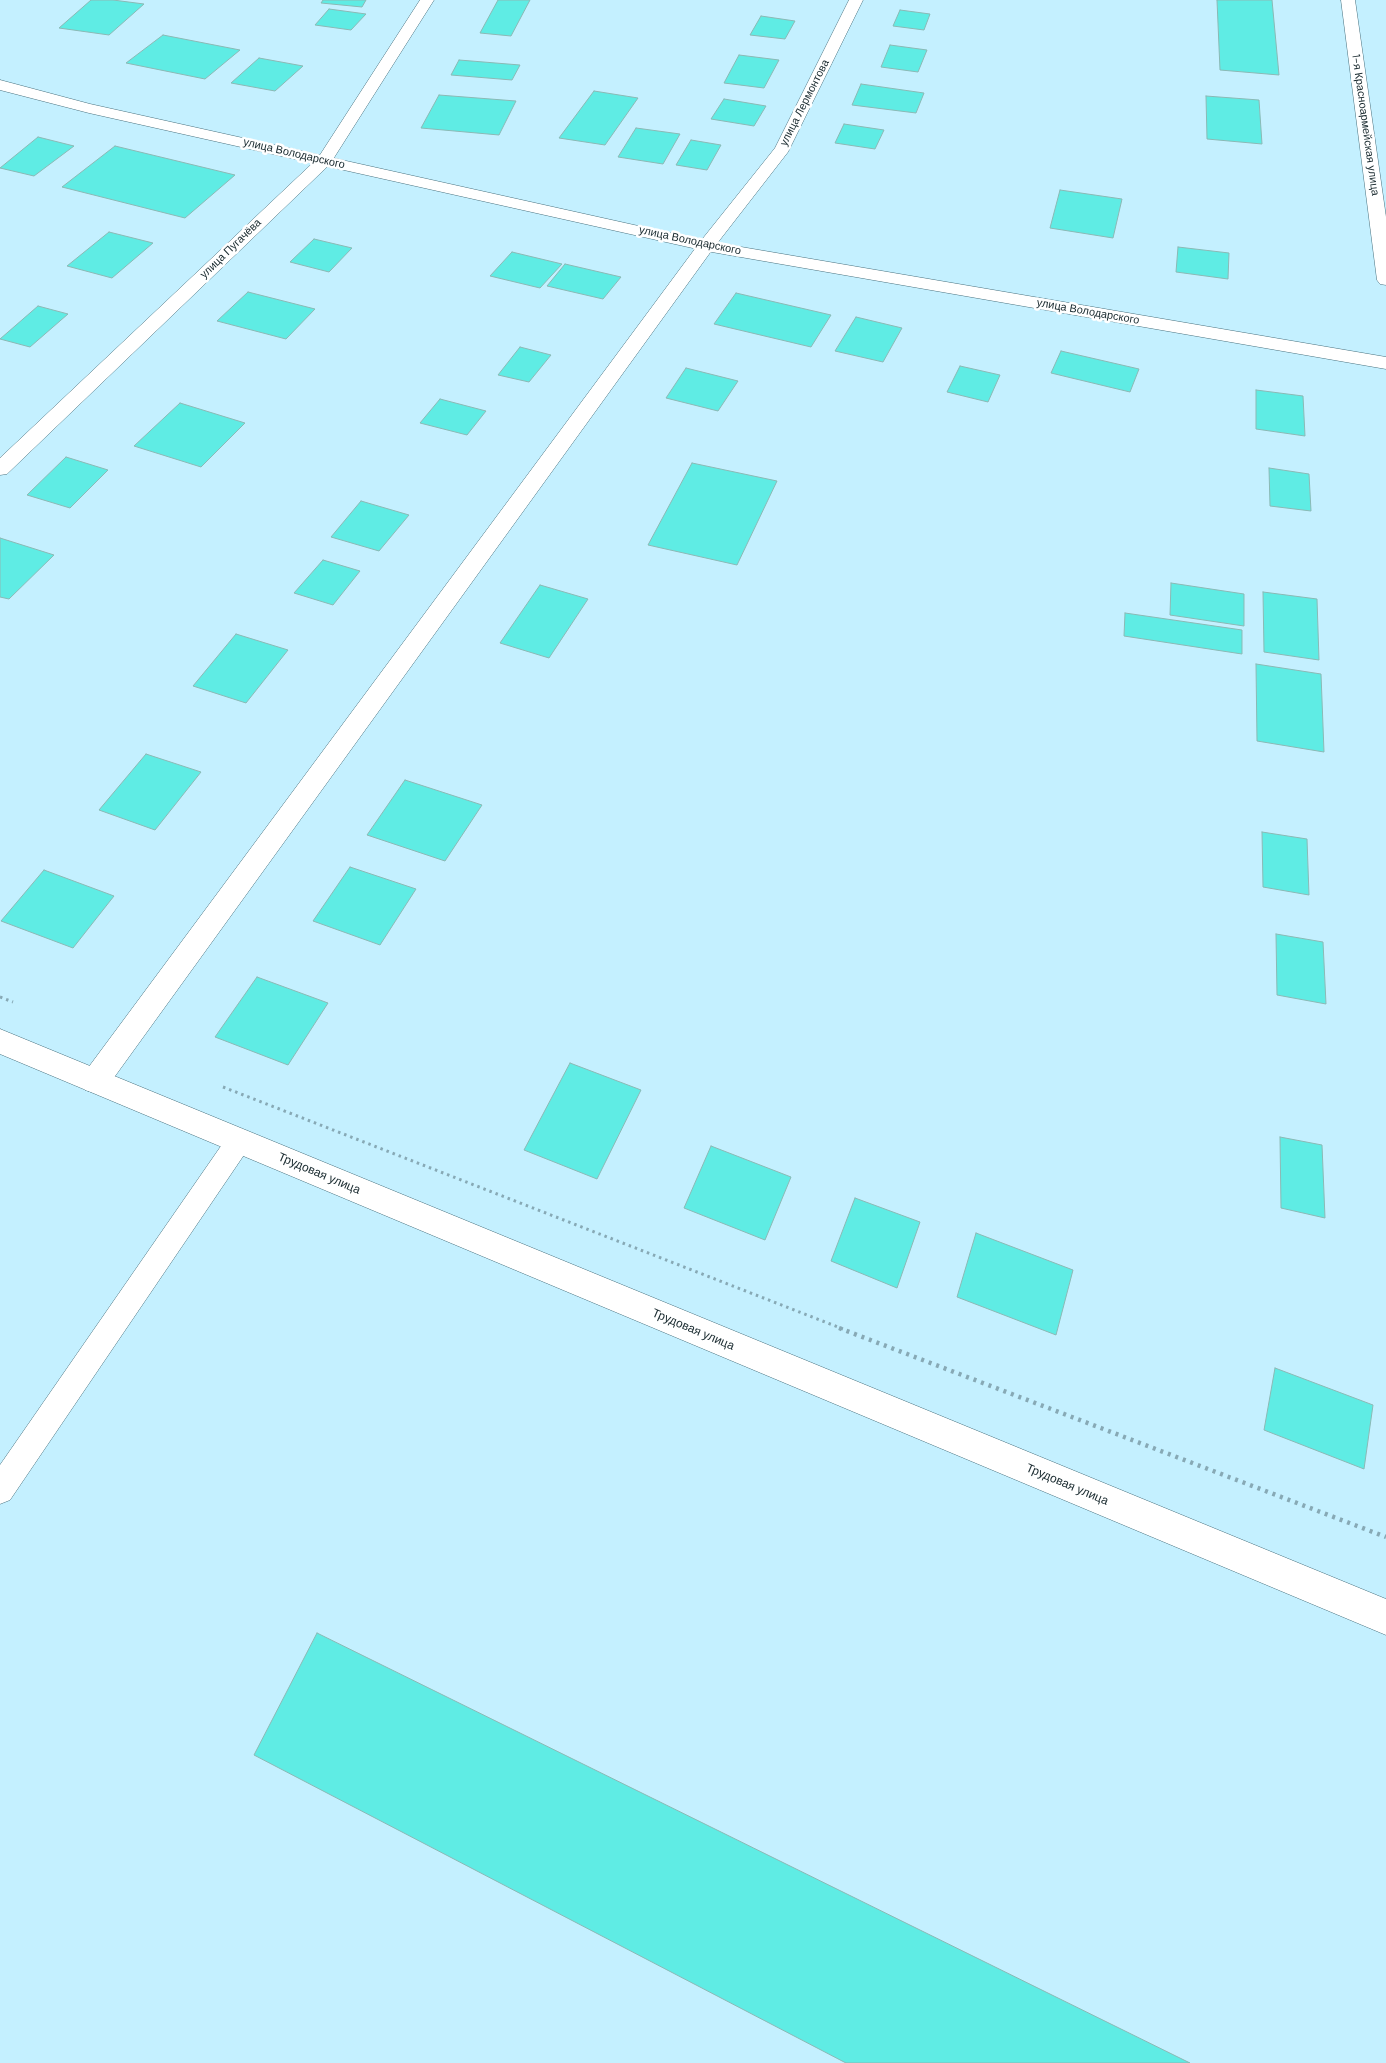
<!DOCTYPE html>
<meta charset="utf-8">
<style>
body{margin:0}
canvas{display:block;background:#c4f0ff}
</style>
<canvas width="1386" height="2063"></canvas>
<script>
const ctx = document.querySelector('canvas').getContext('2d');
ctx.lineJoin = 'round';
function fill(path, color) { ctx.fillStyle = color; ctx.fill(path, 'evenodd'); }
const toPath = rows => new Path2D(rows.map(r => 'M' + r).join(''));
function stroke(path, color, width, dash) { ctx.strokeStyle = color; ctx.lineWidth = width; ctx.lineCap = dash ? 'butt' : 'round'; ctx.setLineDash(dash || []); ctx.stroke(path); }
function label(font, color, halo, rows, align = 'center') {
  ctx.font = font + ' "DM Sans",sans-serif'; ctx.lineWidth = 5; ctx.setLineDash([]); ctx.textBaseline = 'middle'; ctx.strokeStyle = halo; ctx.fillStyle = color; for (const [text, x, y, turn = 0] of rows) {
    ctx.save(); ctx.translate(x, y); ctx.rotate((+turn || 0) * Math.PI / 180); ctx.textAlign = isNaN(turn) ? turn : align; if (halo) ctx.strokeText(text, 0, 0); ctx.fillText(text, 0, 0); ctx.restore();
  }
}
const building = toPath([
 [91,0,113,0,144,4,109,35,59,28,91,0],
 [323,0,366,0,362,7,321,3,323,0],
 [498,0,530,0,511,36,480,33,498,0],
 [1217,0,1272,0,1279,75,1220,70,1217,0],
 [329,9,366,14,351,30,315,25,329,9],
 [900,10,930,14,924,30,893,26,900,10],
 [761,16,795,21,785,39,750,35,761,16],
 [163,35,240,50,205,79,126,63,163,35],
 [890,45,927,50,918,72,881,67,890,45],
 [739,55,779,60,764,88,724,83,739,55],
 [259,58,303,66,275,91,231,83,259,58],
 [459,60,520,65,512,80,451,75,459,60],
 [861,84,924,93,916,113,852,105,861,84],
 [594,91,638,98,605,145,559,138,594,91],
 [439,95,516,101,499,135,421,128,439,95],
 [1206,96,1259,100,1262,144,1207,139,1206,96],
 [724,99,766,106,754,126,711,119,724,99],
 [844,124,884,130,875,149,835,143,844,124],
 [636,128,680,134,663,164,618,157,636,128],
 [38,137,74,146,34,176,0,168,38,137],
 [691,140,721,145,707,170,676,165,691,140],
 [115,146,235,175,185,218,62,187,115,146],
 [1060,190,1122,199,1113,238,1050,228,1060,190],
 [109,232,153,243,112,278,67,266,109,232],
 [314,239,352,248,329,272,290,262,314,239],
 [1178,247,1229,253,1228,279,1176,272,1178,247],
 [512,252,562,264,540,288,490,276,512,252],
 [565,264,621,277,603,299,547,286,565,264],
 [248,292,315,309,286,339,217,321,248,292],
 [736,293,831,315,811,347,714,324,736,293],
 [38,306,68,314,30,347,0,339,38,306],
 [856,317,902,328,883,362,835,351,856,317],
 [520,347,551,355,529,382,498,375,520,347],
 [1061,351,1139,369,1130,392,1051,373,1061,351],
 [960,366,1000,375,988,402,947,392,960,366],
 [686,368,738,381,718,411,666,398,686,368],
 [1256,390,1303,396,1305,436,1256,429,1256,390],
 [440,399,486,411,467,435,420,423,440,399],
 [180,403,245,423,201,467,134,446,180,403],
 [66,457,108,470,70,508,27,495,66,457],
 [692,463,777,481,737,565,648,545,692,463],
 [1269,468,1309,474,1311,511,1270,506,1269,468],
 [361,501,409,515,379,551,331,537,361,501],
 [0,538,54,555,9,599,0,597,0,538],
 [323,560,360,571,333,605,294,593,323,560],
 [1171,583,1244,594,1244,626,1170,615,1171,583],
 [540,585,588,599,549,658,500,643,540,585],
 [1263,592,1317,599,1319,660,1264,652,1263,592],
 [1125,613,1242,630,1242,654,1124,636,1125,613],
 [236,634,288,650,246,703,193,686,236,634],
 [1256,664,1321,674,1324,752,1257,741,1256,664],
 [146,754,201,772,155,830,99,810,146,754],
 [405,780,482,805,445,861,367,835,405,780],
 [1262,832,1307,839,1309,895,1263,887,1262,832],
 [350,867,416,889,380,945,313,921,350,867],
 [44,870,114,896,73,948,1,921,44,870],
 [1276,934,1323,942,1326,1004,1277,995,1276,934],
 [257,977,328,1003,288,1065,215,1037,257,977],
 [570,1063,641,1090,597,1179,524,1150,570,1063],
 [1280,1137,1322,1145,1325,1218,1281,1208,1280,1137],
 [711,1146,791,1177,765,1240,684,1208,711,1146],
 [855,1198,920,1222,897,1288,831,1261,855,1198],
 [976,1233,1073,1270,1056,1335,957,1297,976,1233],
 [1275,1368,1373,1405,1364,1469,1264,1430,1275,1368],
 [317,1633,1190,2063,846,2063,254,1755,317,1633]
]);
fill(building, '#5fece4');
stroke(building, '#8bb9b5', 1);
const service = toPath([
 [239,1130,248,1133,251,1141,248,1149,10,1500,0,1504,0,1465,230,1133,239,1130]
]);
const minor = toPath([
 [849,0,863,0,788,152,712,250,105,1090,95,1093,85,1090,81,1081,85,1072,700,242,775,148,849,0],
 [1341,0,1355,0,1386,217,1386,285,1380,284,1377,280,1341,0]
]);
const tertiary = toPath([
 [420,0,434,0,330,164,7,474,0,475,0,458,318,158,420,0],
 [0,1029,1386,1599,1386,1635,0,1054,0,1029]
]);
const secondary = toPath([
 [0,80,90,104,706,241,1386,357,1386,369,706,251,89,113,0,90,0,80]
]);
stroke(service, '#4a727f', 1);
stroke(minor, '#4a727f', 1);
stroke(tertiary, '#4a727f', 1);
stroke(secondary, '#4a727f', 1);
stroke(toPath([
 [0,997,13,1002],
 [223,1087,843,1329]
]), '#87a9b5', 3, [2.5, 4]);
stroke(toPath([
 [839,1328,1386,1537]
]), '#87a9b5', 4.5, [3, 5]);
fill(service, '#fff');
fill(minor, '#fff');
fill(tertiary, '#fff');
fill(secondary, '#fff');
label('11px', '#192a2f', '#fff', [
 ["улица Лермонтова",805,103,-63],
 ["1-я Красноармейская улица",1365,125,82],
 ["улица Володарского",294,154,13],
 ["улица Володарского",690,241,12],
 ["улица Пугачёва",231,249,-44],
 ["улица Володарского",1088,312,10]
]);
label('12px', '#192a2f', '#fff', [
 ["Трудовая улица",319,1174,23],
 ["Трудовая улица",693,1330,23],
 ["Трудовая улица",1067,1485,23]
]);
</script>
